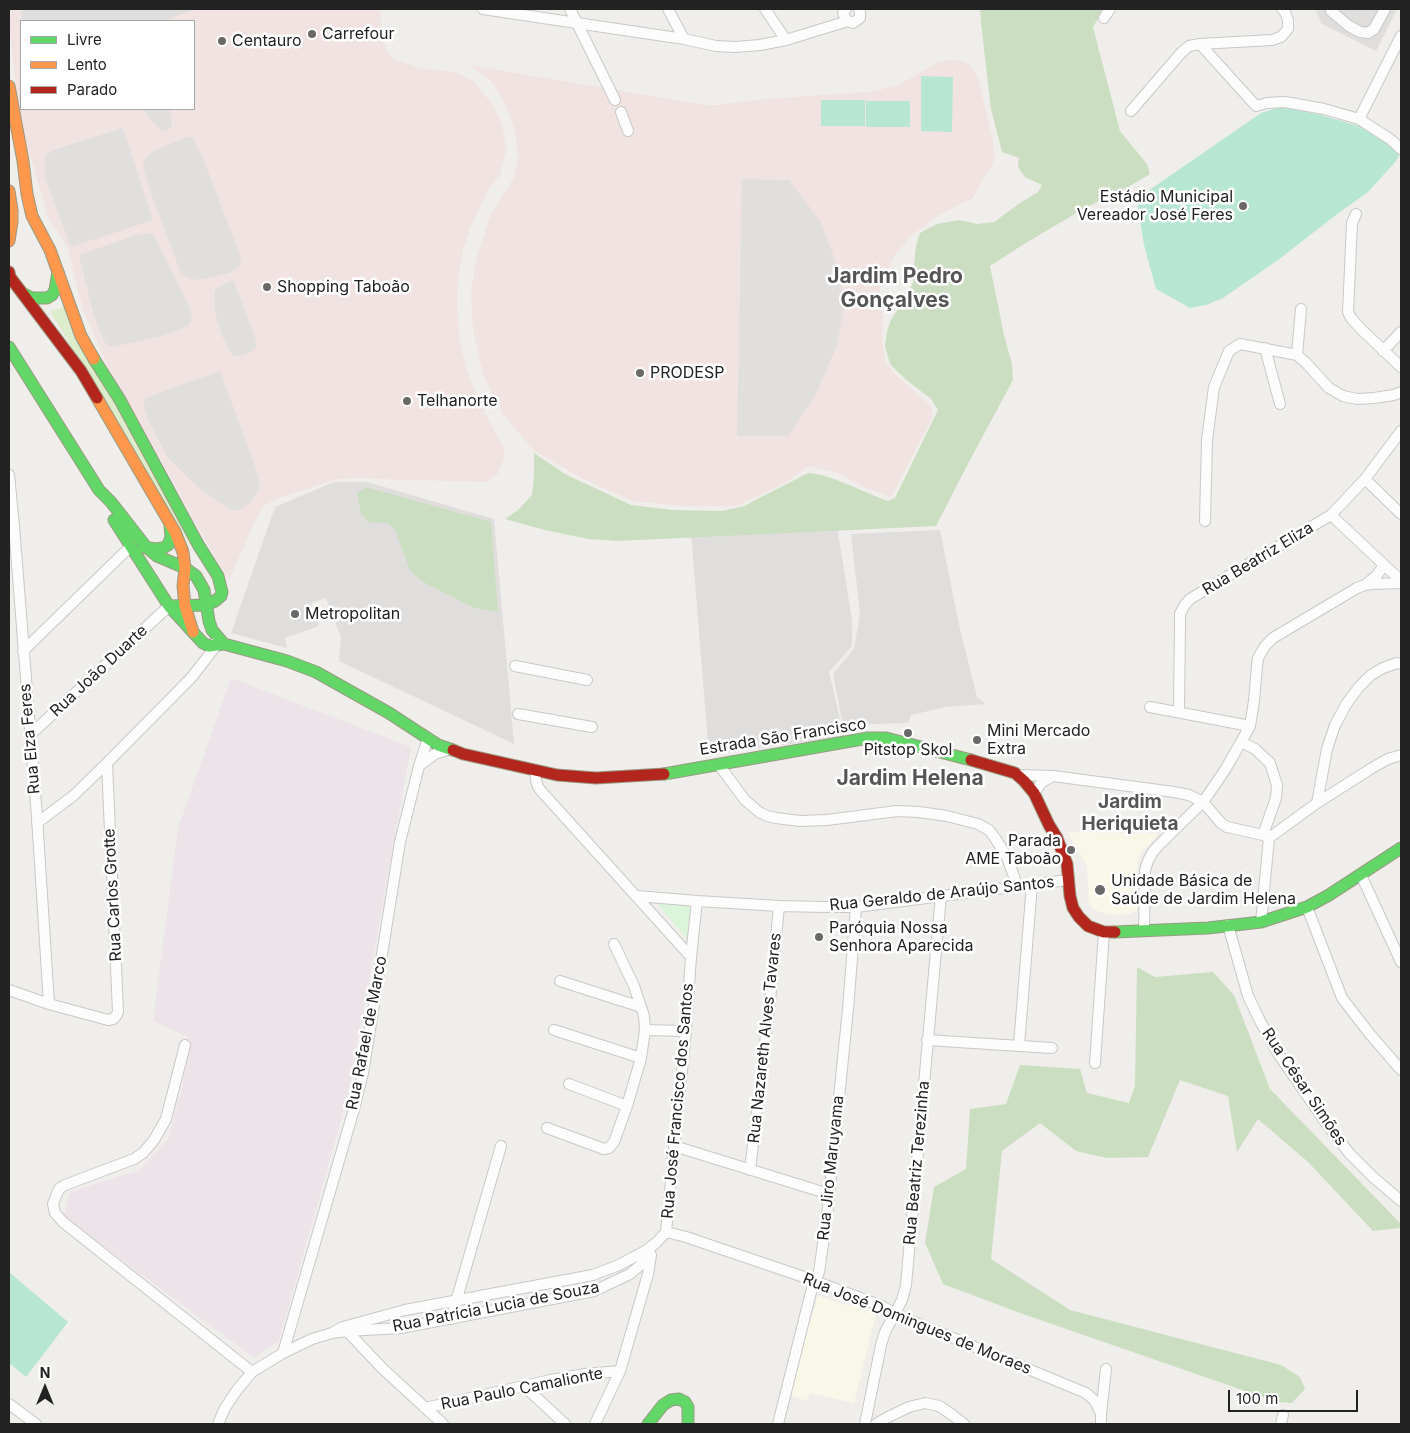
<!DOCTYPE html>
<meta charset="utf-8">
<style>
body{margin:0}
#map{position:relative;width:1410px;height:1433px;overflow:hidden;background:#f0eeeb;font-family:Inter,sans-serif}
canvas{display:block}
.frame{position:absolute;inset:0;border:10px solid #222;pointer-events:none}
.legend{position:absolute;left:20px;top:20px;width:175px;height:90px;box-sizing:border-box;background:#fff;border:1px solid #a7a7a7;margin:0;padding:6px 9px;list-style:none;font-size:15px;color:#222}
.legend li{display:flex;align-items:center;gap:10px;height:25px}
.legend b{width:25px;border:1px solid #a7a7a7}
.north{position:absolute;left:20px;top:1363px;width:50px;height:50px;-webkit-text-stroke:4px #fff;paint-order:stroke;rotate:0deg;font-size:14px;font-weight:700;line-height:20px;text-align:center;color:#222}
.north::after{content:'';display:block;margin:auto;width:18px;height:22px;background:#222;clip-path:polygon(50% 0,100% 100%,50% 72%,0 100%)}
.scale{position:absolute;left:1228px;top:1390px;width:130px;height:22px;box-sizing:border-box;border:2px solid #222;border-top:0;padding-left:6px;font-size:15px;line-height:18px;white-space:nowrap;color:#222;-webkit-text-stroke:4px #fff;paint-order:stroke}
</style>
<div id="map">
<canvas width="1410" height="1433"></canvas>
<div class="frame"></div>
<ul class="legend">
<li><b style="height:6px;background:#63d668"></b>Livre</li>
<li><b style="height:6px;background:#ff974d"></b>Lento</li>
<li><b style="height:6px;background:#b3261e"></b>Parado</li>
</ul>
<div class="north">N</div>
<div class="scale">100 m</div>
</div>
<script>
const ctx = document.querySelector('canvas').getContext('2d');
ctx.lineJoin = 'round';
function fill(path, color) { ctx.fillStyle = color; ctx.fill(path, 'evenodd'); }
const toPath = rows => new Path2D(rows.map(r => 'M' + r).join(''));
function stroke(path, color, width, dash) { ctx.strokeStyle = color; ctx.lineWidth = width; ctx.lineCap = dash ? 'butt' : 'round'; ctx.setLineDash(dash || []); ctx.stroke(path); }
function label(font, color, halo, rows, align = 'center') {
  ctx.font = font + ' Inter,sans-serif'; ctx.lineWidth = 5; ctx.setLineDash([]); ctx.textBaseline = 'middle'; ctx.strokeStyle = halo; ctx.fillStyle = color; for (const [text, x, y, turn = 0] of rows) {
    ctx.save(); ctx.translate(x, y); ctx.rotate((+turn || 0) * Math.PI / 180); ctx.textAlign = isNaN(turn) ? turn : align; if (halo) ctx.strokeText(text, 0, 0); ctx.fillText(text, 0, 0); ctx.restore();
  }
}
fill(toPath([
 [1315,9,1397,9,1376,51,1322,24],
 [334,482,367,482,494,519,514,744,339,661,341,637,326,598,311,603,319,626,285,638,287,648,231,633,275,507],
 [837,526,852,620,852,646,829,672,844,737,722,753,709,757,691,532],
 [940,530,959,625,977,697,986,704,946,707,911,715,908,723,843,725,833,674,854,649,860,613,851,534]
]), '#dfdedc');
fill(toPath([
 [9,9,379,9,384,42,387,52,394,59,421,68,455,72,473,81,493,105,502,123,506,150,500,175,489,188,471,226,463,250,458,278,457,304,460,344,468,374,487,417,504,448,504,459,498,474,486,482,378,479,361,478,340,479,318,485,276,499,264,506,256,519,229,580,199,529,145,431,112,376,86,317,79,296,71,261,67,247,47,216,33,164,25,141,16,93,9,19],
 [21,21,194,21,194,109,21,109],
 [957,59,971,65,979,81,993,141,995,159,973,198,940,215,911,236,895,255,880,289,883,317,882,342,886,363,897,376,932,407,932,419,891,497,868,489,835,472,808,466,787,482,736,506,683,506,633,501,583,479,534,451,502,414,483,375,473,329,471,292,476,260,490,216,514,177,518,157,515,131,506,105,493,83,470,65,706,105,720,105,753,100,874,91,899,85,938,62]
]), '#f1e3e1');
fill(toPath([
 [231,678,411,747,349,1092,279,1341,254,1358,63,1216,71,1191,138,1171,168,1139,184,1080,188,1037,153,1021,178,828]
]), '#ede4e9');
fill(toPath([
 [1067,832,1158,834,1138,857,1137,911,1129,914,1111,915,1099,912,1089,905,1087,866],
 [818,1296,853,1307,854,1303,876,1314,854,1403,810,1393,807,1401,788,1394]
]), '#f8f7e8');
fill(toPath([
 [66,305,196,548,191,547,50,311,59,309]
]), '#ddeccb');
fill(toPath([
 [980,9,1104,9,1093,27,1120,131,1147,164,1150,174,1128,187,1085,208,1024,244,990,266,1004,335,1012,364,1013,380,970,460,936,526,617,541,588,539,545,530,505,519,518,510,532,495,534,477,534,453,565,474,631,505,673,510,722,511,744,506,808,473,822,475,842,482,887,501,895,498,938,410,931,399,904,378,890,364,885,346,887,331,891,320,907,295,914,280,914,265,916,245,920,233,937,224,959,220,977,224,994,222,1020,203,1038,192,1042,185,1025,177,1018,167,1019,158,1002,152,991,109,981,23],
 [366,487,491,522,498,612,474,608,427,584,418,578,410,570,395,530,388,523,368,522,361,514,357,493],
 [1137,967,1155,977,1213,972,1234,995,1270,1089,1401,1224,1401,1228,1373,1231,1308,1162,1258,1119,1237,1152,1228,1096,1180,1080,1148,1157,1107,1158,1076,1151,1040,1123,1002,1151,991,1259,1070,1310,1281,1365,1300,1377,1305,1389,1292,1403,1277,1402,1020,1313,943,1284,925,1243,934,1187,966,1169,970,1109,1006,1104,1020,1065,1080,1069,1087,1093,1129,1103,1135,1086]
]), '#cbdec1');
fill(toPath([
 [656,902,693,904,687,939]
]), '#daf5da');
fill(toPath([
 [921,76,953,77,952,132,921,131],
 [821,100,865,100,865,126,821,126],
 [866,101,910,101,910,127,866,127],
 [1280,107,1317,114,1373,130,1400,154,1396,161,1368,192,1332,218,1278,260,1223,298,1206,305,1190,308,1156,289,1144,245,1137,202,1148,191,1261,113],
 [9,1272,68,1322,26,1377,9,1363]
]), '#b7e6d2');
fill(toPath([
 [21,9,195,9,165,21,22,21],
 [144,109,169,109,172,121,171,128,162,132,147,115],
 [123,128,153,220,71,247,45,178,45,164,46,155,54,150],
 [187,137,192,137,204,161,241,258,240,266,229,273,198,280,188,278,181,273,152,196,143,167,144,160,153,151],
 [742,179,789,180,820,221,833,254,845,301,837,345,816,394,788,436,737,436],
 [153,233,190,308,192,320,188,326,165,335,113,347,106,344,100,333,92,309,79,255,137,235],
 [233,280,255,336,256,347,249,353,241,356,233,356,222,336,216,317,214,298,215,290,224,284],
 [220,371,256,469,260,487,251,502,240,510,231,510,200,489,168,458,148,420,144,407,145,398]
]), '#e0dfde');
const street = toPath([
 [483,9,684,39,716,46,736,47,760,45,786,40,848,21],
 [570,9,615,100],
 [668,9,684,39],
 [765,9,786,40],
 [846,9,843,13,845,18,848,21,853,23,860,18,860,12,859,9],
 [1331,9,1331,11,1349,26,1360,32,1368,33,1374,29,1385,9],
 [1104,18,1110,9],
 [1200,44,1256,106,1267,103,1285,102,1324,109,1359,119,1390,139,1401,149],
 [1131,111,1181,53,1189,46,1200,44,1272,40,1281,37,1288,29,1288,20,1285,12,1282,9],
 [621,112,628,131],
 [1359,119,1401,36],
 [1356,214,1352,223,1348,312,1351,318,1362,330,1401,367],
 [1265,348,1280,404],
 [1383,351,1401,332],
 [1297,355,1301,309],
 [9,475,14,526,37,817,49,1004],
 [1365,479,1401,514],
 [1331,515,1397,577,1400,583],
 [1205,521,1207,440,1214,387,1229,351,1240,344,1297,355,1306,363,1329,388,1343,396,1357,399,1374,398,1394,395,1401,392],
 [1365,585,1377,575,1382,568,1383,564],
 [23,651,131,546],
 [515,666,587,680],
 [1150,707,1250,726],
 [1179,711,1180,624,1180,614,1184,606,1190,599,1331,515,1365,479,1401,431],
 [518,714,592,727],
 [30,735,169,606],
 [1241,742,1255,749,1270,763,1277,785,1276,798,1263,835],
 [420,765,435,754,450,749],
 [719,765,745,800,759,812,767,816,776,818,800,821,827,820,897,811,919,812,947,816,978,824,989,830,995,838,1007,857,1017,885],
 [535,771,536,780,538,787,542,792,691,957],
 [1018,775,1053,776,1174,792,1189,795,1203,802,1221,823,1227,827,1263,835,1269,838],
 [1034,793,1042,782,1053,776],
 [1317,803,1327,749,1335,725,1347,703,1359,687,1371,675,1383,668,1397,663,1401,664],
 [37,823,73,796,107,763,191,678,216,646,216,642],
 [1361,875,1401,962],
 [637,896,697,901,779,906,827,907,856,907,1068,880],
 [1307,907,1342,998,1369,1033,1401,1070],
 [1261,922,1269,838,1317,803,1372,768,1388,759,1401,755],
 [1228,925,1248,996,1260,1021,1279,1055,1326,1123,1349,1153,1373,1177,1401,1201],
 [1144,931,1145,870,1148,861,1152,853,1158,846,1203,802,1225,770,1241,742,1250,726,1254,701,1257,666,1258,658,1265,646,1273,638,1357,588,1365,585,1373,584,1401,583],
 [560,981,641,1007],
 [9,990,49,1004,108,1020,113,1019,116,1016,118,1012,107,763],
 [554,1030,641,1058],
 [645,1030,686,1031],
 [927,1040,1052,1048],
 [185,1045,166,1119,154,1140,143,1153,134,1159,65,1185,59,1189,56,1196,53,1204,55,1213,63,1222,252,1372],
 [1019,1045,1032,884],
 [1095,1063,1104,932],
 [569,1084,627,1106],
 [547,1128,604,1149,609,1148,614,1142,627,1106,641,1058,645,1030,644,1016,634,986,614,944],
 [674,1146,829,1194],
 [750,1170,770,1001,779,906],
 [666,1232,686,1237,798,1275,882,1306,895,1314,1086,1393,1095,1401,1101,1414],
 [451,1319,501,1146],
 [345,1329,384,1370,443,1424],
 [332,1333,343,1327,405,1310,593,1275,619,1265,647,1250,657,1242,666,1232,686,1031,691,957,697,901],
 [283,1353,354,1109,363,1073,400,842,419,766,428,738],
 [524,1386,565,1424],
 [9,1404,36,1424],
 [425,1408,551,1380,585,1374,620,1371],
 [218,1424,225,1408,237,1390,252,1372,283,1353,312,1339,332,1333,347,1331,401,1328,594,1291,630,1274,650,1257],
 [595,1424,620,1371,648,1274,651,1255],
 [778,1424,811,1292,819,1272,827,1216,848,1009,856,907],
 [865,1424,881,1345,885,1332,902,1300,906,1285,941,895],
 [876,1424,888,1417,909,1407,925,1403,939,1406,951,1414,964,1424],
 [1101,1424,1101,1414,1106,1369],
 [1281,1424,1283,1415]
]);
const fast = toPath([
 [22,293,32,298,47,298,52,295,55,290,58,272],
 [9,347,99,490,111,502,146,547,157,556,185,568,196,576,204,590,209,621,212,630,224,644,287,661,316,672,389,713,438,745,453,750],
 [94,359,120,400,199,546,218,576,222,592,221,596,215,601,206,605,169,606],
 [114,520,169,606,203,643,209,646,224,644],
 [144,547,155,549,163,548,168,545,171,537,170,525],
 [664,774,868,738,886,738,971,760],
 [1115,932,1208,928,1261,922,1307,907,1329,895,1401,848],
 [648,1424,663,1405,671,1400,679,1399,685,1402,688,1407,688,1424]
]);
const slow = toPath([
 [9,86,23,161,27,194,32,216,50,250,81,336,94,359],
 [9,191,12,210,12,222,9,241],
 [97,398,175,532,183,552,185,568,183,586,185,606,193,632]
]);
const jam = toPath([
 [9,272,10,277,81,371,97,398],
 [453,750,463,754,557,775,596,778,664,774],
 [971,760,1015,773,1024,781,1034,793,1049,825,1057,838,1067,864,1070,896,1073,908,1079,917,1088,926,1104,932,1115,932]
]);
stroke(street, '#c9c8c7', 12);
stroke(fast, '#999a82', 13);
stroke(slow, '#999a82', 13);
stroke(jam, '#999a82', 13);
stroke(street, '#fdfcfc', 10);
stroke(fast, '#63d668', 11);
stroke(slow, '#ff974d', 11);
stroke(jam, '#b3261e', 11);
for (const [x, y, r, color] of [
 [312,34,5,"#6a6968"],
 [222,41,5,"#6a6968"],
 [1243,206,5,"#6a6968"],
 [267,287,5,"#6a6968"],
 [640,373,5,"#6a6968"],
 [407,401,5,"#6a6968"],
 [295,614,5,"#6a6968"],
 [908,733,5,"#6a6968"],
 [977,740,5,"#6a6968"],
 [1071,850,5,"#6a6968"],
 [1100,890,6,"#6a6968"],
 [819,937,5,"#6a6968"]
]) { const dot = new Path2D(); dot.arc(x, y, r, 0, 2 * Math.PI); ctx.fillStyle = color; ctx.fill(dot); stroke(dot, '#fff', 2); }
label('16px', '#222', '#fff', [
 ["Carrefour",322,34],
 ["Centauro",232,41],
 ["Estádio Municipal",1233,197,"right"],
 ["Vereador José Feres",1233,215,"right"],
 ["Shopping Taboão",277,287],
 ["PRODESP",650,373],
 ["Telhanorte",417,401],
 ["Metropolitan",305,614],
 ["Mini Mercado",987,731],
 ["Extra",987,749],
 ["Pitstop Skol",908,750,"center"],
 ["Parada",1061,841,"right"],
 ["AME Taboão",1061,859,"right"],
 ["Unidade Básica de",1111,881],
 ["Saúde de Jardim Helena",1111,899],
 ["Paróquia Nossa",829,928],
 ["Senhora Aparecida",829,946]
], 'left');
label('16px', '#222', '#fff', [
 ["Rua Beatriz Eliza",1258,559,-31],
 ["Rua João Duarte",99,671,-43],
 ["Estrada São Francisco",783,737,-9],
 ["Rua Elza Feres",30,739,-95],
 ["Rua Geraldo de Araújo Santos",942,894,-6],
 ["Rua Carlos Grotte",113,895,-93],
 ["Rua Rafael de Marco",367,1033,-79],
 ["Rua Nazareth Alves Tavares",765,1038,-84],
 ["Rua César Simões",1304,1087,56],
 ["Rua José Francisco dos Santos",678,1101,-85],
 ["Rua Beatriz Terezinha",917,1163,-85],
 ["Rua Jiro Maruyama",831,1168,-84],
 ["Rua Patrícia Lucia de Souza",496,1307,-11],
 ["Rua José Domingues de Moraes",917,1324,22],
 ["Rua Paulo Camalionte",522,1389,-11]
]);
label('bold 19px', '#555', '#fff', [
 ["Jardim",1130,802],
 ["Heriquieta",1130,824]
]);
label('bold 21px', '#555', '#fff', [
 ["Jardim Pedro",895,277],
 ["Gonçalves",895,301],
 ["Jardim Helena",910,779]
]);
</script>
